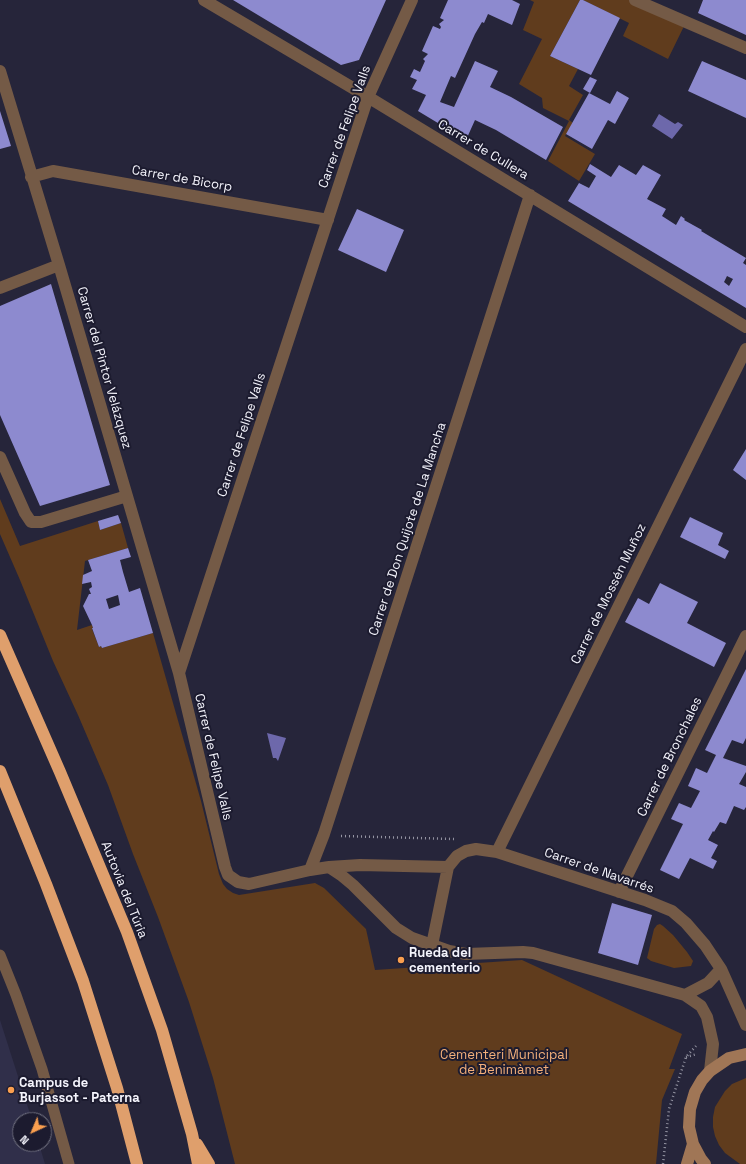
<!DOCTYPE html>
<meta charset="utf-8">
<style>
body{margin:0}
#map{position:relative;width:746px;height:1164px;overflow:hidden;background:#26253a;font-family:"Space Grotesk",sans-serif}
canvas{display:block}
.north{position:absolute;left:12px;top:1112px;width:40px;height:40px;box-sizing:border-box;background:#1c1b2f;border:1px solid #727281;border-radius:50%;rotate:224deg;font-size:11px;font-weight:700;line-height:16px;text-align:center;color:#f4f4fc}
.north::after{content:'';display:block;margin:auto;width:14px;height:18px;background:#fa9f4f;clip-path:polygon(50% 0,100% 100%,50% 72%,0 100%)}
</style>
<div id="map">
<canvas width="746" height="1164"></canvas>
<div class="north">N</div>
</div>
<script>
const ctx = document.querySelector('canvas').getContext('2d');
ctx.lineJoin = 'round';
function fill(path, color) { ctx.fillStyle = color; ctx.fill(path, 'evenodd'); }
const toPath = rows => new Path2D(rows.map(r => 'M' + r).join(''));
function stroke(path, color, width, dash) { ctx.strokeStyle = color; ctx.lineWidth = width; ctx.lineCap = dash ? 'butt' : 'round'; ctx.setLineDash(dash || []); ctx.stroke(path); }
function label(font, color, halo, rows, align = 'center') {
  ctx.font = font + ' "Space Grotesk",sans-serif'; ctx.lineWidth = 4; ctx.setLineDash([]); ctx.textBaseline = 'middle'; ctx.strokeStyle = halo; ctx.fillStyle = color; for (const [text, x, y, turn = 0] of rows) {
    ctx.save(); ctx.translate(x, y); ctx.rotate((+turn || 0) * Math.PI / 180); ctx.textAlign = isNaN(turn) ? turn : align; if (halo) ctx.strokeText(text, 0, 0); ctx.fillText(text, 0, 0); ctx.restore();
  }
}
fill(toPath([
 [0,1020,32,1120,20,1120,20,1144,39,1144,45,1164,0,1164]
]), '#302f4a');
fill(toPath([
 [530,0,580,0,550,56,578,69,569,86,583,95,569,120,573,123,565,136,595,154,579,181,548,161,569,121,543,108,542,98,519,84,542,39,523,30,534,2],
 [583,0,632,0,686,22,668,59,623,36,629,23],
 [0,499,20,546,98,521,100,530,121,523,128,548,85,561,77,630,92,625,93,628,92,629,97,642,99,647,101,646,102,648,153,633,201,801,219,874,223,884,227,889,233,893,239,895,315,883,324,888,366,929,375,970,522,960,682,1034,669,1069,675,1069,662,1100,656,1164,235,1164,213,1078,189,1002,158,917,133,854,108,785,78,715,53,661,20,580,0,534],
 [660,924,663,926,673,935,687,952,693,961,691,966,674,968,651,961,647,958,654,929,657,925],
 [746,1078,746,1164,740,1164,725,1153,719,1145,715,1136,713,1127,713,1117,715,1107,725,1091,732,1084]
]), '#603c1d');
fill(toPath([
 [659,114,675,124,678,122,683,125,672,139,652,126],
 [267,733,286,738,278,761,276,758,273,758]
]), '#6d68ab');
fill(toPath([
 [233,0,386,0,359,60,341,65],
 [448,0,512,0,520,4,512,25,488,14,484,23,482,22,475,34,455,78,451,76,440,102,454,107,475,61,498,71,490,87,511,97,563,127,546,160,496,130,475,120,466,140,418,111,426,95,412,89,417,80,410,77,414,69,420,72,425,61,423,59,428,54,422,51,433,26,440,29,441,27,439,24,444,20,440,18],
 [580,0,583,0,620,18,591,75,550,56],
 [703,0,746,0,746,35,698,13],
 [702,61,746,80,746,118,688,91],
 [590,77,597,80,590,93,583,89],
 [617,91,629,98,615,124,608,120,592,149,566,134,589,93,610,104],
 [0,111,11,146,0,149],
 [590,164,611,177,619,165,636,175,643,165,661,175,647,199,666,209,662,216,676,225,681,216,685,219,684,220,702,230,701,231,746,258,743,263,746,265,746,308,568,201,579,183,589,188,596,176,587,170],
 [727,276,733,279,729,286,724,282],
 [357,209,404,230,386,272,338,250],
 [51,284,110,485,40,506,0,415,0,306],
 [746,449,746,480,733,470],
 [118,515,121,523,100,530,98,521],
 [690,517,723,533,718,545,729,551,725,559,680,537],
 [128,548,131,557,120,560,123,572,129,592,140,588,153,633,102,648,101,646,99,647,92,628,93,628,92,625,83,606,89,594,91,594,89,589,92,587,91,582,82,584,83,575,92,571,88,560],
 [118,595,120,605,109,609,106,599],
 [660,583,698,602,687,623,726,643,714,667,625,622,638,598,649,604],
 [746,669,746,738,743,744,732,740,723,758,746,766,746,772,739,784,746,787,746,807,744,810,734,806,726,824,720,822,714,832,713,831,708,840,718,845,711,858,717,861,713,869,690,858,679,879,660,870,683,824,671,819,679,803,691,808,700,791,688,786,696,768,707,773,716,755,705,750],
 [612,903,652,915,638,965,598,953]
]), '#8d8acf');
stroke(toPath([
 [341,836,454,839],
 [686,1057,697,1054],
 [663,1164,669,1109,686,1057,696,1046]
]), '#9696a4', 2.5, [1, 3]);
stroke(toPath([
 [0,955,16,995,42,1069,69,1164]
]), '#745a46', 11);
stroke(toPath([
 [204,0,368,97,746,327],
 [635,0,746,48],
 [0,71,59,265,179,673,225,867,228,875,238,882,249,884,310,870,329,867,360,865,448,867],
 [31,177,53,171,328,220],
 [0,288,59,265],
 [0,457,25,513,31,522,41,522,127,496],
 [179,673,368,97,412,0],
 [497,852,746,349],
 [329,867,341,875,353,885,396,928,412,938,432,945,449,951,466,954,523,952,533,953,685,995,701,1006,707,1017,713,1044,710,1071],
 [310,870,324,834,530,195],
 [619,892,746,636],
 [432,945,448,867,457,856,466,851,476,849,497,852,645,900,672,911,686,923,705,945,721,969,746,1025],
 [685,995,708,983,721,969]
]), '#745a46', 12);
stroke(toPath([
 [687,1164,693,1144],
 [705,1164,701,1159,693,1144,689,1127,690,1109,695,1092,702,1080,710,1071,729,1058,746,1054]
]), '#a07656', 12);
stroke(toPath([
 [0,635,60,772,127,932,162,1030,192,1134,198,1164],
 [0,771,46,884,83,981,117,1088,137,1164],
 [197,1144,209,1164]
]), '#df9f6c', 12);
for (const [x, y, r, color] of [
 [401,960,4,"#fa9f4f"],
 [11,1090,4,"#fa9f4f"]
]) { const dot = new Path2D(); dot.arc(x, y, r, 0, 2 * Math.PI); ctx.fillStyle = color; ctx.fill(dot); stroke(dot, '#1c1b2f', 1.5); }
label('13px', '#f4f4fc', '#1c1b2f', [
 ["Carrer de Felipe Valls",345,127,-70],
 ["Carrer de Cullera",483,150,31],
 ["Carrer de Bicorp",182,179,10],
 ["Carrer del Pintor Velázquez",104,368,74],
 ["Carrer de Felipe Valls",242,435,-72],
 ["Carrer de Don Quijote de La Mancha",408,529,-72],
 ["Carrer de Mossén Muñoz",609,594,-64],
 ["Carrer de Felipe Valls",213,757,77],
 ["Carrer de Bronchales",670,757,-64],
 ["Carrer de Navarrés",599,871,19],
 ["Autovia del Túria",124,890,68]
]);
label('bold 13px', '#f4f4fc', '#1c1b2f', [
 ["Rueda del",409,953],
 ["cementerio",409,968],
 ["Campus de",19,1083],
 ["Burjassot - Paterna",19,1098]
], 'left');
label('13px', '#f4b07b', '#1c1b2f', [
 ["Cementeri Municipal",504,1055],
 ["de Benimàmet",504,1070]
]);
</script>
